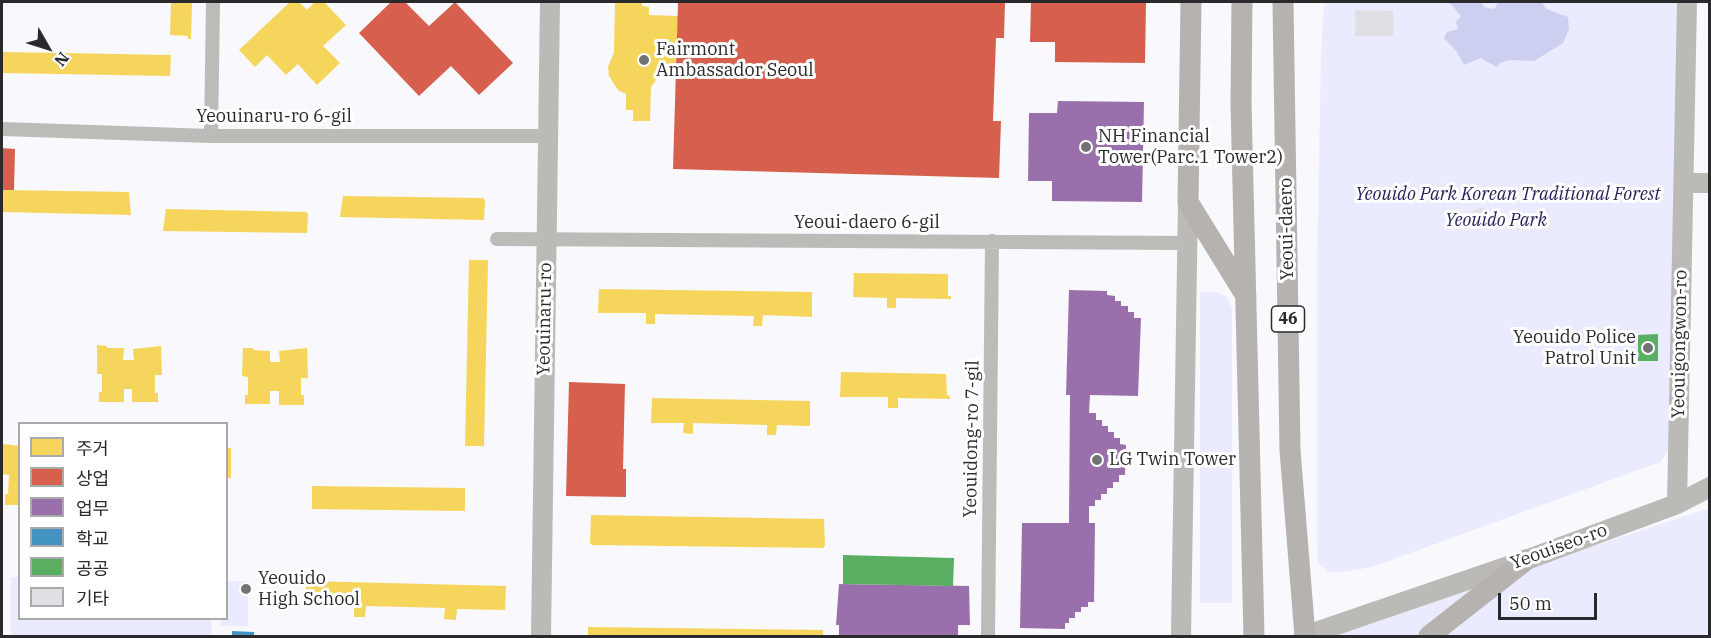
<!DOCTYPE html>
<meta charset="utf-8">
<style>
body{margin:0}
#map{position:relative;width:1711px;height:638px;overflow:hidden;background:#f8f8fd;font-family:"IBM Plex Serif","Noto Sans KR",serif}
canvas{display:block}
.frame{position:absolute;inset:0;border:3px solid #2a2a2c;pointer-events:none}
.legend{position:absolute;left:18px;top:422px;width:210px;height:198px;box-sizing:border-box;background:#fff;border:2px solid #aaaaab;margin:0;padding:8px 10px;list-style:none;font-size:18px;color:#2a2a2c}
.legend li{display:flex;align-items:center;gap:12px;height:30px}
.legend b{width:30px;border:2px solid #aaaaab}
.north{position:absolute;left:18px;top:18px;width:60px;height:60px;-webkit-text-stroke:4px #fff;paint-order:stroke;rotate:129deg;font-size:16px;font-weight:700;line-height:24px;text-align:center;color:#2a2a2c}
.north::after{content:'';display:block;margin:auto;width:21px;height:27px;background:#2a2a2c;clip-path:polygon(50% 0,100% 100%,50% 72%,0 100%)}
.scale{position:absolute;left:1498px;top:593px;width:99px;height:27px;box-sizing:border-box;border:3px solid #2a2a2c;border-top:0;padding-left:8px;font-size:18px;line-height:21px;white-space:nowrap;color:#2a2a2c;-webkit-text-stroke:4px #fff;paint-order:stroke}
</style>
<div id="map">
<canvas width="1711" height="638"></canvas>
<div class="frame"></div>
<ul class="legend">
<li><b style="height:16px;background:#f6d55c"></b>주거</li>
<li><b style="height:16px;background:#d6604d"></b>상업</li>
<li><b style="height:16px;background:#9970ab"></b>업무</li>
<li><b style="height:16px;background:#4393c3"></b>학교</li>
<li><b style="height:16px;background:#5aae61"></b>공공</li>
<li><b style="height:16px;background:#e0e0e4"></b>기타</li>
</ul>
<div class="north">N</div>
<div class="scale">50 m</div>
</div>
<script>
const ctx = document.querySelector('canvas').getContext('2d');
ctx.lineJoin = 'round';
function fill(path, color) { ctx.fillStyle = color; ctx.fill(path, 'evenodd'); }
const toPath = rows => new Path2D(rows.map(r => 'M' + r).join(''));
function stroke(path, color, width, dash) { ctx.strokeStyle = color; ctx.lineWidth = width; ctx.lineCap = dash ? 'butt' : 'round'; ctx.setLineDash(dash || []); ctx.stroke(path); }
function label(font, color, halo, rows, align = 'center') {
  ctx.font = font + ' "IBM Plex Serif",serif'; ctx.lineWidth = 6; ctx.setLineDash([]); ctx.textBaseline = 'middle'; ctx.strokeStyle = halo; ctx.fillStyle = color; for (const [text, x, y, turn = 0] of rows) {
    ctx.save(); ctx.translate(x, y); ctx.rotate((+turn || 0) * Math.PI / 180); ctx.textAlign = isNaN(turn) ? turn : align; if (halo) ctx.strokeText(text, 0, 0); ctx.fillText(text, 0, 0); ctx.restore();
  }
}
fill(toPath([
 [1324,2,1678,2,1670,442,1668,452,1660,462,1372,567,1344,572,1328,572,1318,563,1317,533,1317,270,1321,54],
 [1200,292,1216,292,1227,297,1232,308,1232,603,1200,603],
 [1709,507,1709,636,1317,636,1707,509],
 [11,577,19,577,20,618,211,619,212,636,11,636],
 [227,581,248,581,248,626,221,626,221,619,226,618]
]), '#eaebfe');
fill(toPath([
 [1449,2,1481,2,1484,7,1491,9,1495,8,1498,2,1542,2,1546,9,1568,17,1569,29,1563,43,1534,61,1509,60,1500,63,1496,67,1481,58,1464,65,1457,52,1444,38,1447,32,1458,29,1456,22,1461,16]
]), '#cdcff0');
fill(toPath([
 [171,2,192,2,191,39,188,39,188,36,170,35],
 [290,2,299,2,307,10,315,2,324,2,346,25,323,46,340,63,317,85,298,64,286,75,267,55,255,67,239,50],
 [615,2,642,2,642,6,649,7,649,15,678,16,676,69,659,68,656,80,651,87,650,121,633,121,633,110,626,110,626,94,618,90,609,76,608,67,614,52],
 [2,52,171,55,170,76,2,73],
 [2,190,129,192,131,215,2,212],
 [343,196,483,198,485,201,484,220,340,217],
 [166,209,306,212,308,214,307,233,163,231],
 [469,260,488,260,484,446,465,446],
 [854,273,948,274,948,296,951,296,951,299,896,298,896,308,887,308,887,298,853,297],
 [599,289,812,292,812,317,763,315,762,326,753,326,754,316,655,314,655,324,646,324,646,313,598,313],
 [97,345,107,346,107,348,124,348,123,360,134,360,133,349,161,346,162,375,155,375,155,393,158,393,158,402,132,402,132,389,124,389,124,402,99,402,99,392,102,392,102,374,97,374],
 [243,348,253,348,253,350,270,351,270,362,280,362,279,351,307,348,308,378,301,378,301,395,304,395,304,405,279,405,279,391,270,391,270,404,245,404,245,395,248,395,248,377,242,376],
 [841,372,946,374,947,395,950,396,950,399,898,398,898,408,888,408,888,397,840,397],
 [652,398,810,401,810,426,777,425,776,435,767,435,767,425,693,423,693,434,683,433,684,423,651,423],
 [3,444,20,446,20,505,5,505,5,494,8,494,9,475,2,474],
 [226,448,231,448,231,478,226,478],
 [312,486,465,488,465,511,312,509],
 [591,515,824,519,825,545,823,548,592,545,590,543],
 [306,581,506,586,505,610,457,609,456,620,444,619,445,608,366,606,365,617,354,617,354,606,306,604],
 [588,627,823,630,823,636,588,636]
]), '#f6d55c');
fill(toPath([
 [391,2,405,2,429,26,455,2,513,63,479,95,451,66,419,96,359,33],
 [678,2,1005,2,1004,38,996,38,993,121,1001,121,999,178,673,169],
 [1031,2,1146,2,1145,63,1055,62,1055,42,1030,42],
 [2,148,15,149,14,190,2,190],
 [569,382,625,384,623,469,626,469,626,497,566,496]
]), '#d6604d');
fill(toPath([
 [1058,101,1144,102,1142,202,1052,201,1052,181,1028,181,1029,113,1057,113],
 [1069,290,1107,291,1107,295,1115,296,1115,301,1121,301,1121,306,1128,306,1128,312,1134,312,1134,318,1141,318,1138,396,1090,395,1089,413,1096,413,1096,420,1102,420,1102,426,1108,426,1108,432,1114,432,1114,438,1120,438,1120,444,1126,445,1125,475,1119,475,1119,482,1113,482,1113,488,1107,488,1107,494,1101,494,1101,500,1095,500,1095,506,1089,506,1089,523,1095,523,1094,602,1088,602,1088,607,1081,607,1081,612,1075,612,1075,618,1069,618,1069,623,1065,623,1065,629,1020,628,1022,523,1069,523,1070,395,1066,395],
 [839,584,969,586,970,625,958,625,958,636,839,636,839,625,836,625]
]), '#9970ab');
fill(toPath([
 [232,631,254,632,254,636,232,636]
]), '#4393c3');
fill(toPath([
 [1658,334,1658,361,1638,361,1638,335],
 [843,555,954,558,953,586,843,584]
]), '#5aae61');
fill(toPath([
 [1355,10,1393,11,1393,36,1355,36],
 '1471 218a10 10 0 1 1 20 0a10 10 0 1 1-20 0Z'
]), '#e0e0e4');
stroke(toPath([
 [2,129,211,136,547,136],
 [211,136,213,2],
 [497,239,1187,243],
 [988,636,992,241]
]), '#bcbbb7', 14);
stroke(toPath([
 [1684,183,1710,183],
 [1677,504,1687,2],
 [541,636,550,2],
 [1181,636,1188,202],
 [1304,636,1526,560,1677,504,1710,487]
]), '#bcbab7', 20);
stroke(toPath([
 [1191,2,1188,202,1246,296],
 [1242,2,1241,103,1254,636],
 [1283,2,1290,450,1305,636],
 [1429,636,1526,560]
]), '#b5b2af', 21);
for (const [x, y, r, color] of [
 [644,60,6,"#727275"],
 [1086,147,6,"#727275"],
 [1648,348,6,"#727275"],
 [1097,460,6,"#727275"],
 [246,589,6,"#727275"]
]) { const dot = new Path2D(); dot.arc(x, y, r, 0, 2 * Math.PI); ctx.fillStyle = color; ctx.fill(dot); stroke(dot, '#fff', 2); }
for (const [x, y, w] of [
 [1288,319,33]
]) { const box = new Path2D(); box.roundRect(x - w / 2, y - 13, w, 26, 4.5); ctx.fillStyle = '#fff'; ctx.fill(box); stroke(box, '#2a2a2c', 1.5); }
label('bold 16px', '#2a2a2c', null, [
 ["46",1288,319]
]);
label('18px', '#2a2a2c', '#fff', [
 ["Fairmont",656,50],
 ["Ambassador Seoul",656,71],
 ["NH Financial",1098,137],
 ["Tower(Parc.1 Tower2)",1098,158],
 ["Yeouido Police",1636,338,"right"],
 ["Patrol Unit",1636,359,"right"],
 ["LG Twin Tower",1109,460],
 ["Yeouido",258,579],
 ["High School",258,600]
], 'left');
label('18px', '#2a2a2c', '#fff', [
 ["Yeouinaru-ro 6-gil",274,117],
 ["Yeoui-daero 6-gil",867,223],
 ["Yeoui-daero",1287,229,-91],
 ["Yeouinaru-ro",545,319,-89],
 ["Yeouigongwon-ro",1680,344,-89],
 ["Yeouidong-ro 7-gil",972,439,-89],
 ["Yeouiseo-ro",1559,547,-20]
]);
label('italic 18px', '#272259', '#fff', [
 ["Yeouido Park Korean Traditional Forest",1508,195],
 ["Yeouido Park",1496,221]
]);
</script>
